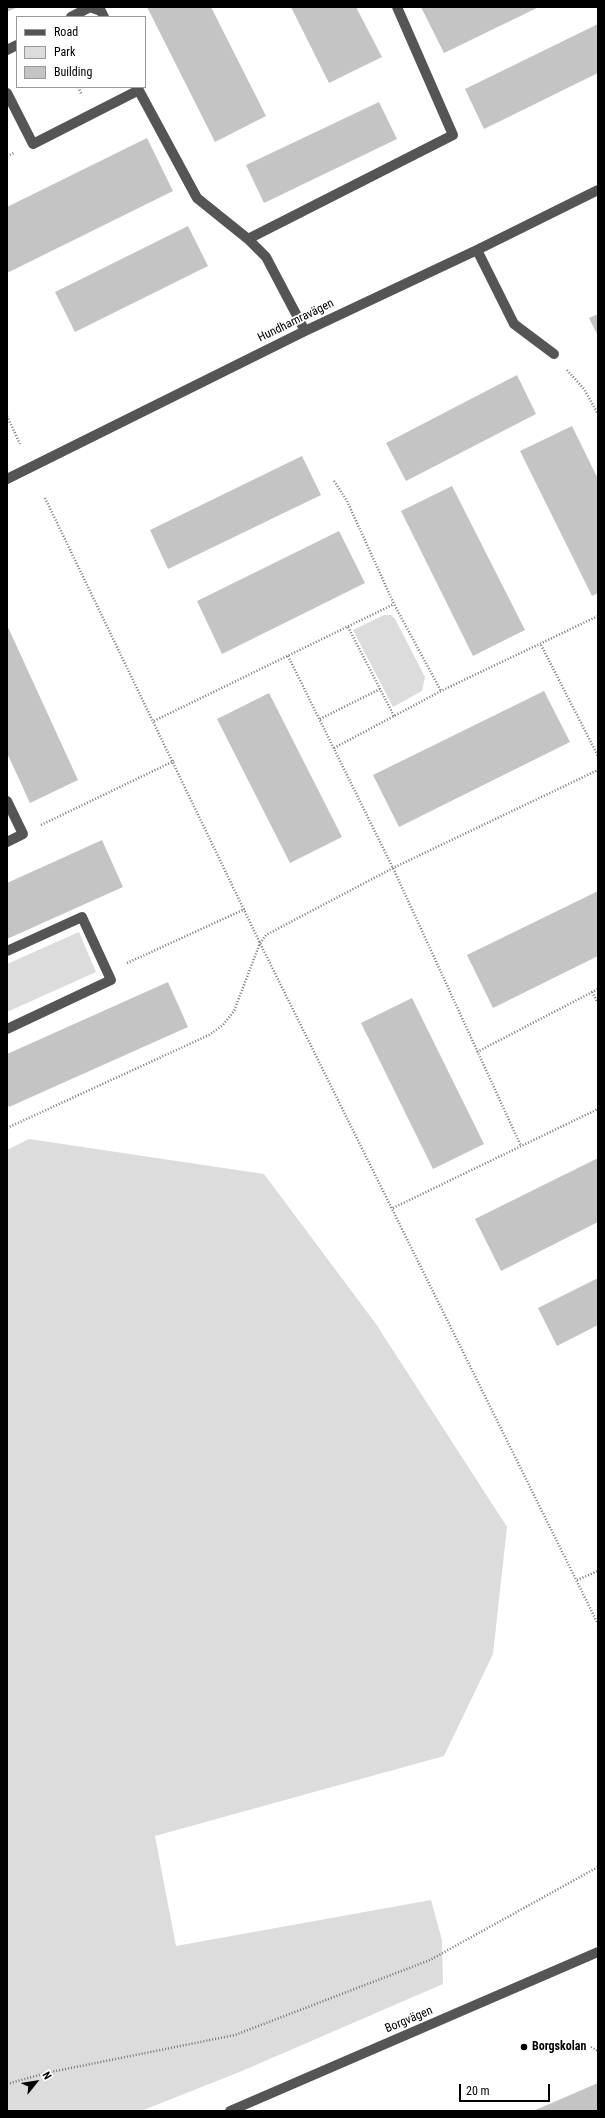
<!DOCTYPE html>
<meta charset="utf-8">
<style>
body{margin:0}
#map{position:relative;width:605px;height:2118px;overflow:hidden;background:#fff;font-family:"Roboto Condensed",sans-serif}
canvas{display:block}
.frame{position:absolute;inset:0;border:8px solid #000;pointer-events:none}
.legend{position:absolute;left:16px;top:16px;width:130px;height:72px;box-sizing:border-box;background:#fff;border:1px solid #999;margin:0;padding:5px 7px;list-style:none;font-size:12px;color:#000}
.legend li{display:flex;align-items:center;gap:8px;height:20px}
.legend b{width:20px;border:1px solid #999}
.north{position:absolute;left:16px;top:2062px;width:40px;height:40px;-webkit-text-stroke:3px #fff;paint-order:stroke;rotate:60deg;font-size:11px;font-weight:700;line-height:16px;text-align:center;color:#000}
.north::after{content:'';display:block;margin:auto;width:14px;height:18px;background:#000;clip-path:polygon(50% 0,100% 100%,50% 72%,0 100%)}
.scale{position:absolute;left:459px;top:2084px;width:91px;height:18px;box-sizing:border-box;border:2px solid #000;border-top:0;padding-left:5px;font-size:12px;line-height:14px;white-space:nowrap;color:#000;-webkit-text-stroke:3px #fff;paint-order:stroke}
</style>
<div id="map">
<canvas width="605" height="2118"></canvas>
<div class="frame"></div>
<ul class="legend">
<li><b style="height:5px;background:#555"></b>Road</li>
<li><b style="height:11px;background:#dcdcdc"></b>Park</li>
<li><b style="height:11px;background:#c4c4c4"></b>Building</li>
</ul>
<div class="north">N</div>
<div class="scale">20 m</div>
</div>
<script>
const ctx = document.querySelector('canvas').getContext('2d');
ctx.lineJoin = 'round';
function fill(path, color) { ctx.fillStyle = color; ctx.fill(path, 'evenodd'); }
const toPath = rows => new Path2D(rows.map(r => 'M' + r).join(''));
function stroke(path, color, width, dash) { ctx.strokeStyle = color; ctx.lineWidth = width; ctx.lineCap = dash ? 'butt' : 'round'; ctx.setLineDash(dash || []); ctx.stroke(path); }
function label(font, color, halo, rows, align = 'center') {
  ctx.font = font + ' "Roboto Condensed",sans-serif'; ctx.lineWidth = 3.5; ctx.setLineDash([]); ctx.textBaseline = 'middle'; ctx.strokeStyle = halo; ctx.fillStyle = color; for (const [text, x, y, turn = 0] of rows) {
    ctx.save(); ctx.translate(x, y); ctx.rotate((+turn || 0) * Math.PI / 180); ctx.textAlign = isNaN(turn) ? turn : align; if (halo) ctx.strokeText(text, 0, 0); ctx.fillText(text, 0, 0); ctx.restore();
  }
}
fill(toPath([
 [384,615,391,615,395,619,425,677,422,691,393,707,353,630],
 [79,932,96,972,7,1012,7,964],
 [29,1139,264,1174,376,1324,507,1527,493,1654,444,1756,155,1836,176,1946,431,1900,442,1940,443,1984,242,2071,141,2111,7,2111,7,1150]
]), '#dcdcdc');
fill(toPath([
 [7,7,18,7,7,12],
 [147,7,211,7,266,116,215,142],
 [291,7,356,7,382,57,329,83],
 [421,7,539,7,444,53],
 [598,24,598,73,484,129,465,89],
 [379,102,397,139,264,203,246,165],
 [147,138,173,191,7,273,7,207],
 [188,226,208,266,75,332,55,292],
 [598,314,598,336,589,318],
 [517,375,536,414,406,481,386,443],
 [572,426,598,479,598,593,592,596,520,451],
 [302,456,321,495,168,569,150,530],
 [452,486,525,630,473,656,401,511],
 [339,531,365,583,222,654,197,601],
 [7,625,78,780,30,803,7,753],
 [544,691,570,742,399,827,373,775],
 [269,693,342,837,290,863,217,719],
 [102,840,123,887,7,939,7,883],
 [598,891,598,956,493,1008,467,955],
 [168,982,188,1027,9,1107,7,1103,7,1054],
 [412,998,484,1144,433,1169,361,1023],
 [598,1158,598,1222,501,1271,475,1219],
 [598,1278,598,1325,557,1346,538,1308],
 [598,2083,598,2111,533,2111]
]), '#c4c4c4');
stroke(toPath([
 [78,87,82,95],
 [7,156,14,153],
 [567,370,584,389,598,414],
 [7,416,20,444],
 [334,481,347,501,394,604,441,691],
 [45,498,260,943,598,1624],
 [348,627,394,716],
 [541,645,598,756],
 [288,656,393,868,521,1146],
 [320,719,380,689],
 [154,721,394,604],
 [334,748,441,691,598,616],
 [41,825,174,761],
 [127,963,245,909],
 [592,992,598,1003],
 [477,1052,598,989],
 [7,1128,209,1035,223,1025,234,1011,260,943,266,935,393,868,598,770],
 [393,1208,598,1109],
 [577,1580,598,1571],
 [591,2047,598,2051],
 [7,2084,46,2073,235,2035,430,1960,598,1867]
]), '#777', 2.5, [1, 2]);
stroke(toPath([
 [71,17,90,7,101,11,104,17],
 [7,50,17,45],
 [137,87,197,198,248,239,266,257,305,331],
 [7,93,33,144,139,90],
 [248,239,453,135,397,7],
 [477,250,514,324,554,354],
 [7,479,305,331,477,250,598,190],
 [7,801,23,834,7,842],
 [7,951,82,917,111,980,7,1029],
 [230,2111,598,1952]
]), '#555', 10);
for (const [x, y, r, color] of [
 [524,2047,4,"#000"]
]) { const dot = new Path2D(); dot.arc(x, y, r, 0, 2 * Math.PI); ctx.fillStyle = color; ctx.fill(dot); stroke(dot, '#fff', 1.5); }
label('12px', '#000', '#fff', [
 ["Hundhamravägen",296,321,-26],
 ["Borgvägen",409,2020,-23]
]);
label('bold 12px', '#000', '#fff', [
 ["Borgskolan",532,2047]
], 'left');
</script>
